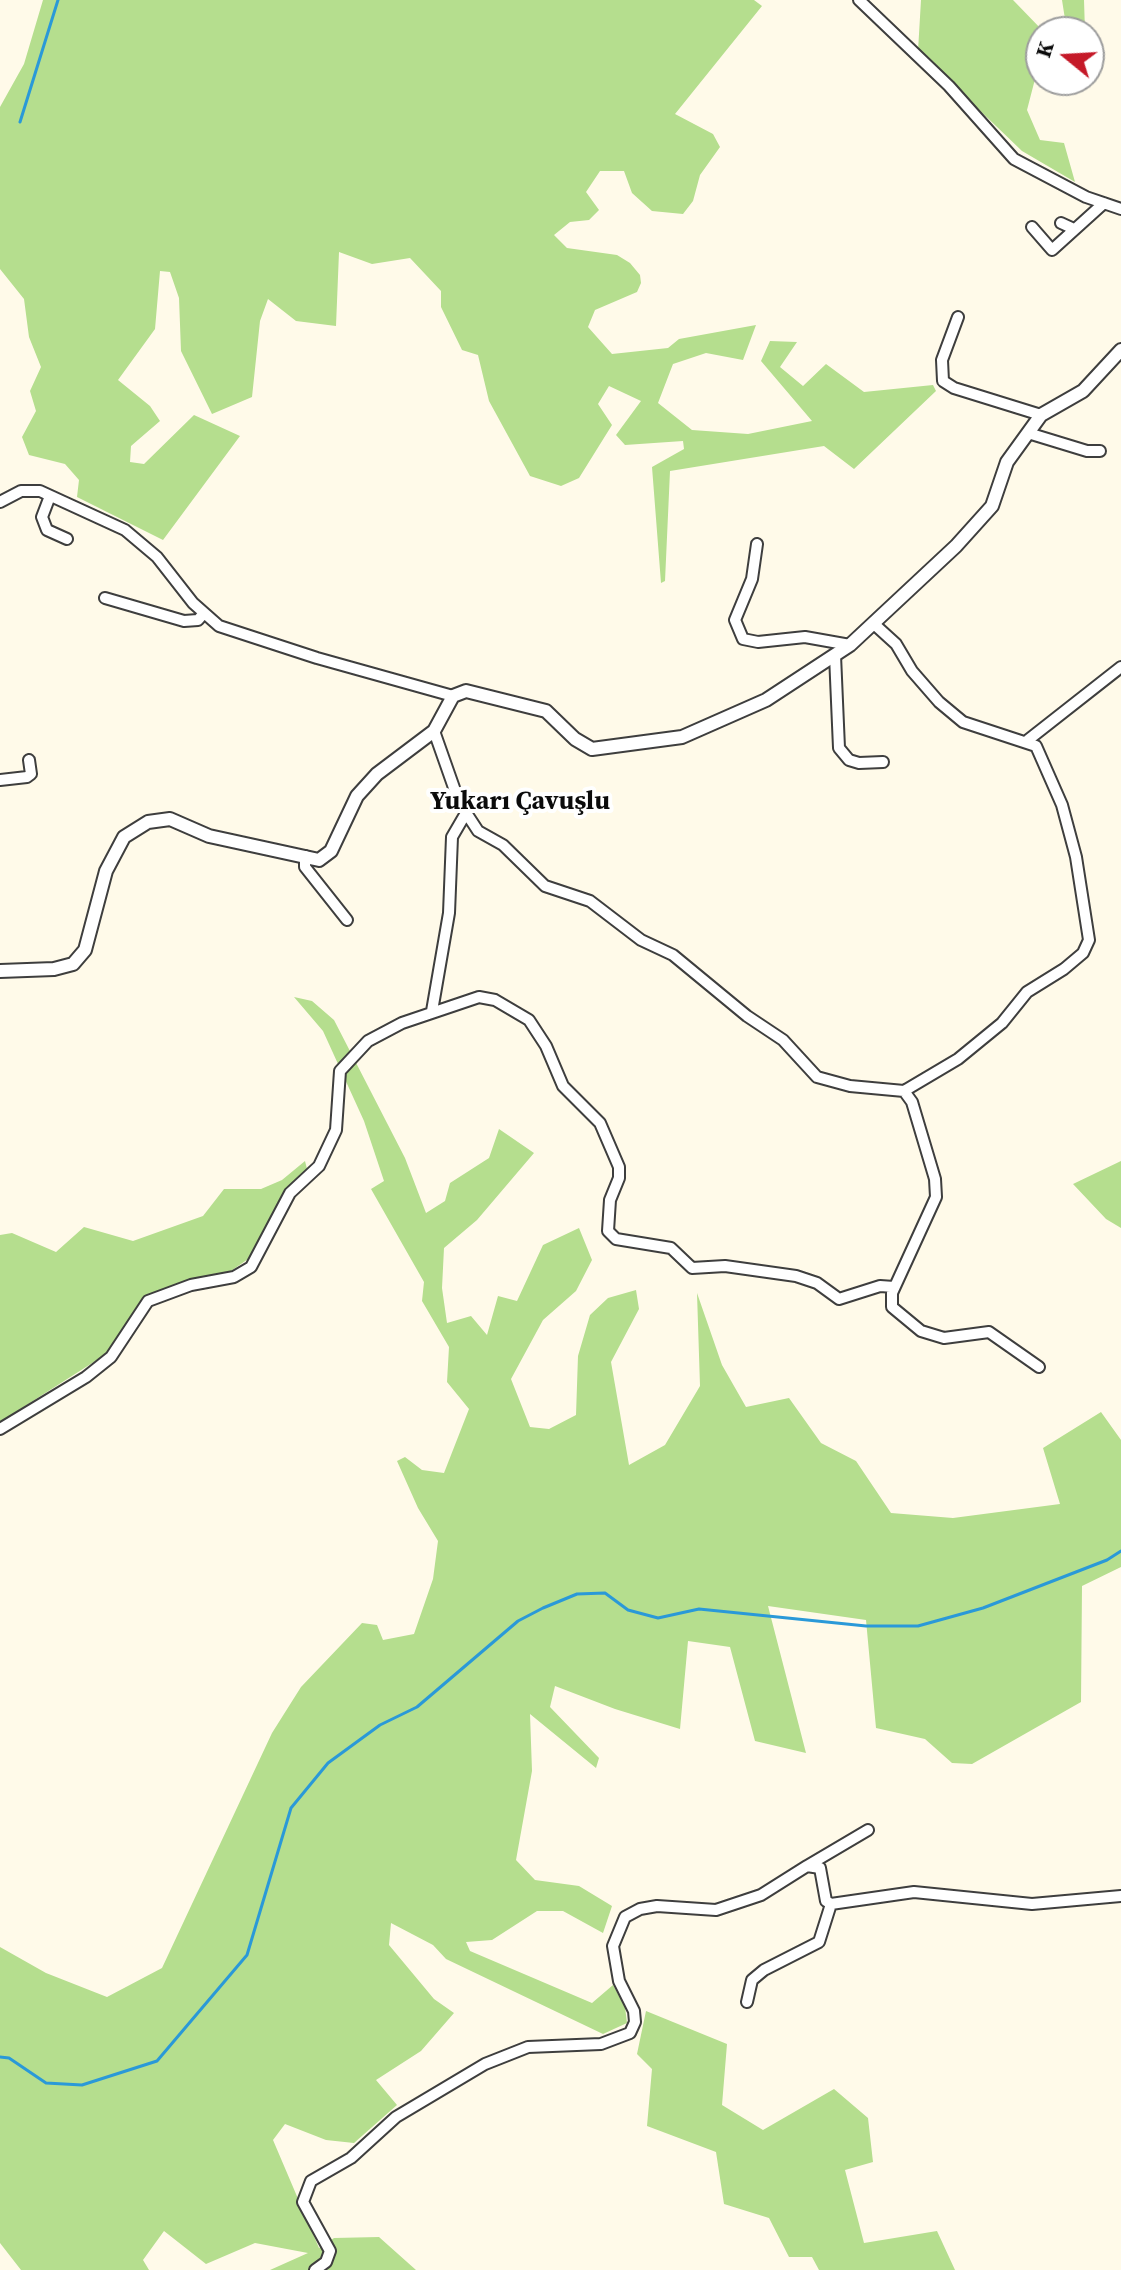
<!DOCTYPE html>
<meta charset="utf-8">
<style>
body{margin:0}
#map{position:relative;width:1121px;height:2270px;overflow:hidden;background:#fffae9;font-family:"Source Serif 4",serif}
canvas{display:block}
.north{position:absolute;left:1025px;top:16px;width:80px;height:80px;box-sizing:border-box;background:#fff;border:2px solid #9d9d9d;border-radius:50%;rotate:288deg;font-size:22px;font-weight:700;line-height:32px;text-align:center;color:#0b0b0b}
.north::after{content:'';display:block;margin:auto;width:28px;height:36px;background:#c51928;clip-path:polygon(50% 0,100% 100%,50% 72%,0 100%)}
</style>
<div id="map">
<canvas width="1121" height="2270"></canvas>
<div class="north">K</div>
</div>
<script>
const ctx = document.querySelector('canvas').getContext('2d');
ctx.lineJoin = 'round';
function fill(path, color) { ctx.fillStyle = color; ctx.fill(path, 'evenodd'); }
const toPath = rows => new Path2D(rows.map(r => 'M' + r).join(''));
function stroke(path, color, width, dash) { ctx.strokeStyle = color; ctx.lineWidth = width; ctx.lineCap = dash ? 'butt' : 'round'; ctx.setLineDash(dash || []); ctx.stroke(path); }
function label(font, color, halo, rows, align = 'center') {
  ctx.font = font + ' "Source Serif 4",serif'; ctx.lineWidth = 8; ctx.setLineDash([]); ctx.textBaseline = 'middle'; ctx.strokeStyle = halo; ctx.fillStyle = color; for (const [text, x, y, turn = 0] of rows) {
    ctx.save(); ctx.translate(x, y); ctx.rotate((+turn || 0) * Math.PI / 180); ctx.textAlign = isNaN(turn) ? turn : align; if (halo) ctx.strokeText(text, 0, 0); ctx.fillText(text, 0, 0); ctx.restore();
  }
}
fill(toPath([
 [43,0,754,0,762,6,675,114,713,134,720,147,700,175,693,201,683,214,652,211,632,193,624,171,600,171,586,192,599,210,589,220,570,222,554,235,567,248,617,255,630,263,640,275,641,283,637,292,595,310,588,327,612,354,668,348,679,339,756,325,743,360,706,353,673,364,658,403,692,430,748,434,812,421,761,361,770,341,797,342,780,367,803,386,826,364,864,392,933,385,936,391,854,469,824,446,670,471,665,581,661,583,652,467,684,449,683,441,625,445,616,435,641,401,609,386,598,404,612,425,579,478,561,486,530,476,489,401,478,355,462,350,441,307,441,291,410,258,372,264,339,252,336,326,296,321,268,299,260,321,252,397,212,414,181,351,179,298,170,272,160,271,155,329,118,380,150,406,160,421,131,446,130,462,144,464,194,415,240,436,163,540,77,497,79,480,65,464,29,455,22,437,36,411,30,391,41,367,29,337,24,299,0,269,0,107,24,64],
 [921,0,1013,0,1044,32,1041,32,1041,56,1027,110,1040,140,1064,143,1075,182,1022,151,918,51],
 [1062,0,1084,0,1085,32,1067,32],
 [294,997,312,1001,334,1020,405,1158,426,1213,445,1201,450,1183,489,1158,499,1129,534,1153,477,1220,444,1248,442,1288,447,1323,471,1316,487,1335,498,1296,517,1301,543,1245,579,1228,592,1260,576,1291,543,1320,511,1379,530,1427,549,1429,576,1415,578,1356,590,1315,608,1298,636,1290,639,1309,611,1362,629,1465,665,1445,700,1386,697,1293,722,1365,746,1407,789,1398,821,1443,856,1461,891,1513,953,1518,1060,1504,1043,1448,1101,1412,1121,1440,1121,1567,1082,1586,1081,1702,972,1764,952,1763,925,1739,876,1728,866,1620,768,1606,806,1753,755,1741,730,1647,688,1641,680,1729,615,1709,555,1686,550,1707,599,1758,596,1768,530,1714,532,1771,516,1860,535,1880,579,1886,612,1906,603,1933,563,1911,537,1911,492,1940,466,1942,470,1951,592,2003,613,1985,625,2007,627,2023,603,2034,446,1959,433,1945,391,1923,389,1945,434,1999,454,2013,421,2051,376,2080,397,2105,354,2143,326,2140,285,2124,273,2140,319,2248,334,2238,379,2237,416,2270,270,2270,308,2253,255,2243,206,2264,164,2231,143,2260,149,2270,21,2270,0,2243,0,1947,46,1973,107,1997,162,1968,272,1733,301,1687,362,1623,377,1625,383,1640,414,1634,433,1579,438,1541,418,1508,397,1461,405,1457,422,1470,444,1473,469,1409,447,1382,449,1347,422,1301,424,1282,371,1189,384,1181,364,1121,323,1031],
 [305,1161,307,1169,286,1190,251,1257,228,1273,178,1284,144,1297,113,1346,100,1358,0,1422,0,1235,12,1233,56,1252,84,1227,133,1241,203,1216,224,1189,261,1189,282,1180],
 [1121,1161,1121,1228,1106,1219,1073,1184],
 [646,2011,727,2044,722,2105,763,2130,834,2089,868,2118,873,2162,845,2170,864,2243,937,2231,955,2270,819,2270,812,2257,789,2257,769,2218,724,2204,716,2152,647,2126,652,2069,637,2054]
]), '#b5de8e');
stroke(toPath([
 [20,122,58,0],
 [0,2057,9,2058,46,2083,82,2085,157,2061,247,1955,291,1808,328,1763,380,1725,417,1707,518,1621,543,1608,577,1594,605,1593,628,1610,658,1618,699,1609,866,1626,918,1626,983,1608,1107,1560,1121,1551]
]), '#2a99d8', 3);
const minor = toPath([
 [859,0,949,86,1014,159,1086,197,1121,209],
 [1061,223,1074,229],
 [1032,227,1052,250,1104,203],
 [958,317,942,360,943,381,954,388,1041,415],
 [1028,433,1087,451,1100,451],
 [50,496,42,517,47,530,67,539],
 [0,502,21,491,40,491,125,530,157,557,193,603,219,626,317,658,453,696],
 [757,544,752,579,735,620,743,639,758,642,805,637,850,645],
 [105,598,184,621,198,620,204,613],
 [835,655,839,748,849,760,859,763,883,762],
 [434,731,459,802,478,831,503,845,545,886,590,901,641,940,673,955,747,1016,783,1040,817,1077,850,1086,904,1091,958,1059,1002,1023,1027,992,1064,969,1083,953,1089,940,1076,857,1062,805,1036,746,963,722,939,702,912,671,896,644,874,624],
 [1028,740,1121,667],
 [0,780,27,777,31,774,29,760],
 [305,856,305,867,347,920],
 [432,1011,449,913,452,837,466,813],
 [904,1091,912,1102,935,1179,936,1197,892,1293,892,1307,921,1331,944,1338,989,1332,1039,1367],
 [0,1429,86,1377,111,1357,148,1301,191,1285,234,1277,251,1267,290,1193,319,1166,336,1130,340,1071,368,1041,402,1023,479,997,495,1000,529,1020,546,1046,563,1086,600,1123,619,1167,619,1178,610,1200,608,1231,616,1239,671,1248,692,1268,725,1266,796,1276,817,1283,839,1299,880,1286,894,1287],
 [807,1866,868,1830],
 [747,2002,752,1980,764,1970,819,1942,831,1904],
 [315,2270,326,2262,330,2251,303,2202,311,2181,351,2158,396,2117,485,2064,528,2047,601,2044,630,2033,635,2022,634,2011,619,1981,613,1946,625,1917,640,1909,657,1906,716,1910,761,1895,807,1866,820,1868,826,1901,831,1904,914,1892,1032,1904,1121,1896]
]);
const tertiary = toPath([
 [0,971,54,969,73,964,85,950,106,871,124,837,148,822,170,819,209,836,319,860,331,851,357,796,377,774,434,731,453,696,466,691,546,711,575,739,592,749,682,737,766,700,850,645,956,546,992,506,1007,462,1041,415,1083,391,1121,350]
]);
stroke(minor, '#3e3e3e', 14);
stroke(tertiary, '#3e3e3e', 16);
stroke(minor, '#fff', 10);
stroke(tertiary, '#fff', 12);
label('bold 26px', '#0b0b0b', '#fff', [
 ["Yukarı Çavuşlu",520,802]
]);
</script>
